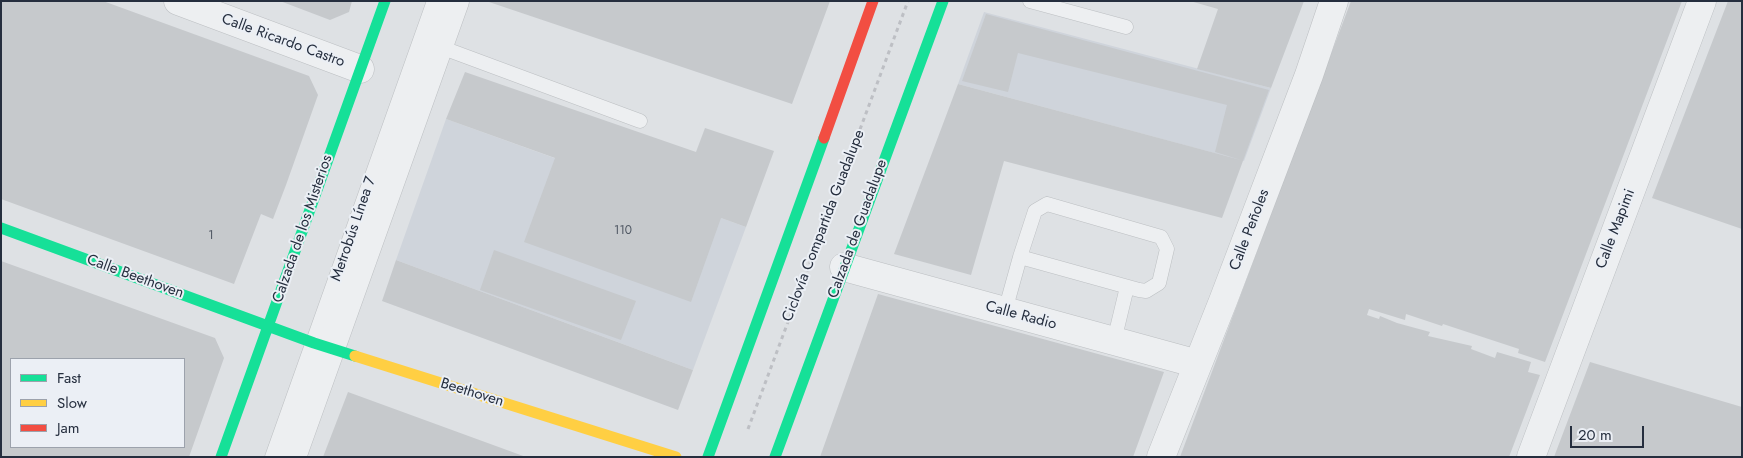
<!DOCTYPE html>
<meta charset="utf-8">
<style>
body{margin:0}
#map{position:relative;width:1743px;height:458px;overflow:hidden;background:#dee1e4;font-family:Jost,sans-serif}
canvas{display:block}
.frame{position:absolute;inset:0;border:2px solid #252e3e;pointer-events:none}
.legend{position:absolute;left:10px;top:358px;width:175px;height:90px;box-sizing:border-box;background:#ebeff5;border:1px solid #9ca2ac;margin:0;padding:6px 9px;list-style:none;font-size:15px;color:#252e3e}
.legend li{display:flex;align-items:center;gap:10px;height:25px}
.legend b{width:25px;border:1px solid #9ca2ac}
.scale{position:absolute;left:1570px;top:426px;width:74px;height:22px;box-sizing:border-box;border:2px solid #252e3e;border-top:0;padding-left:6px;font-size:15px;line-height:18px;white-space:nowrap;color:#252e3e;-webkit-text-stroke:4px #ebeff5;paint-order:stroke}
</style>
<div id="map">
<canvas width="1743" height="458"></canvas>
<div class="frame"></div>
<ul class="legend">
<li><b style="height:6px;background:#16e098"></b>Fast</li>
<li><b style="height:6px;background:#ffcf43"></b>Slow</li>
<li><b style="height:6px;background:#f24e42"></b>Jam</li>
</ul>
<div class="scale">20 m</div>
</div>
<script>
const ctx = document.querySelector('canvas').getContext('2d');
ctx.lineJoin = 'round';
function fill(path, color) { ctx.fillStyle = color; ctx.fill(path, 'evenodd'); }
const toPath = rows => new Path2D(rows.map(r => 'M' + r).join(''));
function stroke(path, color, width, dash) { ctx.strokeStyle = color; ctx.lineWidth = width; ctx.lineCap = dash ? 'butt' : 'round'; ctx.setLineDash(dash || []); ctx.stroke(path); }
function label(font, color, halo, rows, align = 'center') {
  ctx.font = font + ' Jost,sans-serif'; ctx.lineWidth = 4; ctx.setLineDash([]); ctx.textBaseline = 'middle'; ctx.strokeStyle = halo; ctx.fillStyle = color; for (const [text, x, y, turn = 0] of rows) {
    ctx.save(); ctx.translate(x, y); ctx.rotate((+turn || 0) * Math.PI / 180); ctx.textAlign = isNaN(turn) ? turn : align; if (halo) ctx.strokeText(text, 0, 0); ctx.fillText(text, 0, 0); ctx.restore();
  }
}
fill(toPath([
 [984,12,1271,88,1244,161,958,84],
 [446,119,746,227,693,370,396,260]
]), '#cfd4db');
fill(toPath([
 [1,1,103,1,309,76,318,95,286,185,273,219,261,214,234,284,1,199],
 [280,1,352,1,349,12,330,20],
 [486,1,830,1,792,104],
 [1190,1,1304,1,1271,88,1197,69,1218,9],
 [1351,1,1682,1,1545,362,1518,353,1519,349,1443,324,1442,326,1406,314,1405,320,1369,309,1367,315,1379,319,1380,316,1397,323,1430,332,1428,336,1472,346,1471,349,1495,358,1497,352,1531,362,1528,372,1540,375,1509,457,1180,457],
 [1728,1,1742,1,1742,229,1652,198],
 [986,14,1269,90,1222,218,1004,161,971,275,894,254,958,84,1241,160,1215,152,1227,105,1018,53,1008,92,962,81],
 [465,72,696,152,705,128,774,151,746,227,721,218,691,302,524,242,555,158,446,119],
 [494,250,636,301,621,340,480,290],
 [396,260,693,370,678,410,382,301],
 [1,261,215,338,224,358,189,457,1,457],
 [11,359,184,359,184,447,11,447],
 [878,294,1164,372,1133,457,820,457],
 [1590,362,1742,407,1742,457,1554,457],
 [348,392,526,457,323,457]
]), '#c6c9cc');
const lane = toPath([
 [1030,1,1126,27],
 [435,45,640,121],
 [1047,204,1161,237,1167,249,1159,283,1146,291,1139,290,1020,257,1035,211,1047,204],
 [1005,311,1020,257],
 [1114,341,1127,287],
 [272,457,434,1]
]);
const street = toPath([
 [178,1,360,69],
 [844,267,1198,364],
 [292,457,455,1],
 [1161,457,1223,301,1309,75,1334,1],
 [1531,457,1702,1]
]);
stroke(lane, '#bcbfc2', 15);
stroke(street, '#bcbfc2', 29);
stroke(toPath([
 [748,429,908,1]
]), '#bdbfc4', 3, [4, 4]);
stroke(lane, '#edeff1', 14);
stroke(street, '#edeff1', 28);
stroke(toPath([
 [1,228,314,343,355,356],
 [221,457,385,1],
 [708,457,824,138],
 [775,457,943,1]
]), '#16e098', 11);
stroke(toPath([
 [355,356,676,457]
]), '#ffcf43', 11);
stroke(toPath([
 [824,138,873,1]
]), '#f24e42', 11);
label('12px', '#4e5662', null, [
 ["110",623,231],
 ["1",211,236]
]);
label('15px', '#252e3e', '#ebeff5', [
 ["Calle Ricardo Castro",283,41,20],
 ["Ciclovía Compartida Guadalupe",824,226,-69],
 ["Calzada de los Misterios",303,229,-71],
 ["Metrobús Línea 7",354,229,-71],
 ["Calzada de Guadalupe",858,229,-70],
 ["Calle Mapimi",1616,229,-69],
 ["Calle Peñoles",1250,230,-69],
 ["Calle Beethoven",135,277,20],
 ["Calle Radio",1021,316,15],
 ["Beethoven",472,393,17]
]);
</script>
